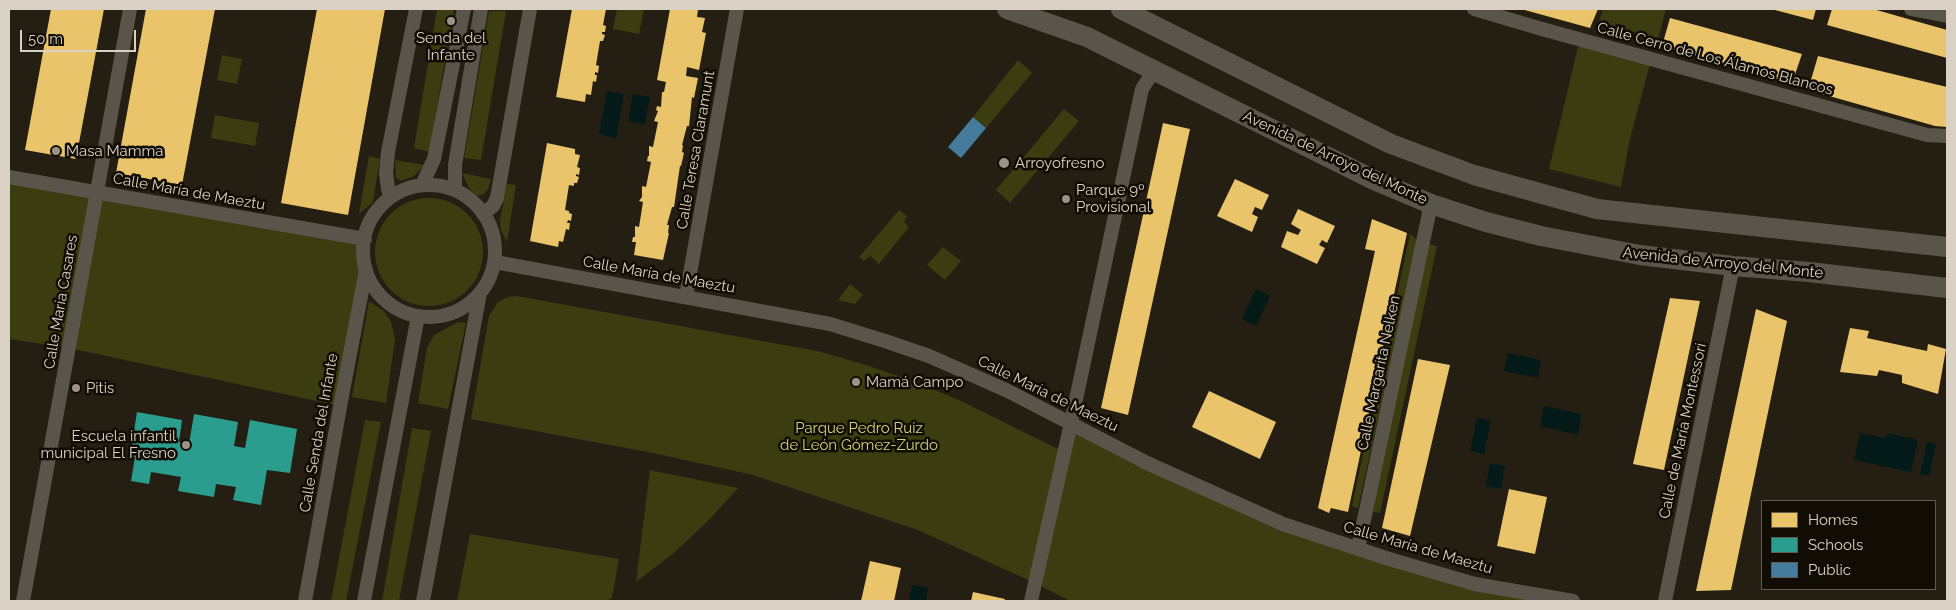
<!DOCTYPE html>
<meta charset="utf-8">
<style>
body{margin:0}
#map{position:relative;width:1956px;height:610px;overflow:hidden;background:#251f13;font-family:Raleway,sans-serif}
canvas{display:block}
.frame{position:absolute;inset:0;border:10px solid #d9d2c4;pointer-events:none}
.legend{position:absolute;left:1761px;top:500px;width:175px;height:90px;box-sizing:border-box;background:#110c04;border:1px solid #615b51;margin:0;padding:6px 9px;list-style:none;font-size:15px;color:#d9d2c4}
.legend li{display:flex;align-items:center;gap:10px;height:25px}
.legend b{width:25px;border:1px solid #615b51}
.scale{position:absolute;left:20px;top:30px;width:116px;height:22px;box-sizing:border-box;border:2px solid #d9d2c4;border-top:0;padding-left:6px;font-size:15px;line-height:18px;white-space:nowrap;color:#d9d2c4;-webkit-text-stroke:4px #110c04;paint-order:stroke}
</style>
<div id="map">
<canvas width="1956" height="610"></canvas>
<div class="frame"></div>
<ul class="legend">
<li><b style="height:14px;background:#e9c46a"></b>Homes</li>
<li><b style="height:14px;background:#2a9d8f"></b>Schools</li>
<li><b style="height:14px;background:#457b9d"></b>Public</li>
</ul>
<div class="scale">50 m</div>
</div>
<script>
const ctx = document.querySelector('canvas').getContext('2d');
ctx.lineJoin = 'round';
function fill(path, color) { ctx.fillStyle = color; ctx.fill(path, 'evenodd'); }
const toPath = rows => new Path2D(rows.map(r => 'M' + r).join(''));
function stroke(path, color, width, dash) { ctx.strokeStyle = color; ctx.lineWidth = width; ctx.lineCap = dash ? 'butt' : 'round'; ctx.setLineDash(dash || []); ctx.stroke(path); }
function label(font, color, halo, rows, align = 'center') {
  ctx.font = font + ' Raleway,sans-serif'; ctx.lineWidth = 5; ctx.setLineDash([]); ctx.textBaseline = 'middle'; ctx.strokeStyle = halo; ctx.fillStyle = color; for (const [text, x, y, turn = 0] of rows) {
    ctx.save(); ctx.translate(x, y); ctx.rotate((+turn || 0) * Math.PI / 180); ctx.textAlign = isNaN(turn) ? turn : align; if (halo) ctx.strokeText(text, 0, 0); ctx.fillText(text, 0, 0); ctx.restore();
  }
}
fill(toPath([
 [437,9,454,9,429,152,414,148],
 [617,9,644,9,639,34,613,29],
 [1603,9,1666,9,1658,39,1599,22],
 [489,11,506,11,481,160,464,158],
 [1580,38,1651,60,1629,143,1621,187,1549,169],
 [222,55,242,59,237,84,217,80],
 [1018,60,1032,73,986,128,973,117],
 [1064,109,1079,121,1010,203,996,190],
 [215,115,259,123,255,146,211,138],
 [369,156,380,159,373,202,359,214],
 [395,160,425,165,414,176,401,181,396,178],
 [462,173,491,179,488,189,484,194,477,196,469,188],
 [9,177,365,239,364,255,366,270,340,406,69,348,9,339],
 [507,184,516,185,507,242,501,230,500,220],
 '375 252a54 54 0 1 1 108 0a54 54 0 1 1-108 0Z',
 [899,210,907,216,904,222,909,227,879,264,870,256,864,261,859,257],
 [1410,234,1417,240,1358,508,1352,506],
 [1428,244,1437,246,1380,513,1372,512],
 [943,247,961,261,945,280,927,265],
 [850,284,863,295,855,304,838,300],
 [517,296,817,351,863,364,913,381,959,400,1064,452,1071,423,1147,463,1389,559,1575,601,1070,601,1035,583,918,530,753,475,653,453,471,419,489,316,498,302,508,297],
 [369,301,384,311,391,322,395,339,386,403,352,397],
 [458,322,466,323,448,409,418,403,427,348,434,335],
 [365,420,381,422,346,601,331,601],
 [412,428,431,431,399,601,382,601],
 [650,470,738,488,710,519,675,552,636,582],
 [470,534,619,559,612,598,606,601,457,601]
]), '#3b3d10');
fill(toPath([
 [607,91,624,94,616,138,599,134],
 [633,94,650,97,645,124,628,121],
 [1256,289,1270,296,1256,326,1242,319],
 [1508,353,1541,360,1538,378,1504,371],
 [1544,406,1582,414,1578,435,1540,426],
 [1477,418,1491,420,1484,454,1470,451],
 [1860,433,1886,438,1888,433,1918,440,1911,472,1854,460],
 [1927,442,1936,444,1929,476,1920,474],
 [1490,463,1505,466,1501,489,1486,486],
 [912,585,928,588,926,601,909,601]
]), '#031a18');
fill(toPath([
 [51,9,104,9,76,159,25,150],
 [146,9,215,9,182,185,116,173],
 [317,9,385,9,348,215,281,203],
 [572,9,606,9,603,25,606,26,605,32,602,32,602,34,605,35,603,41,600,41,596,65,599,66,598,73,595,72,595,75,597,75,596,82,593,81,591,95,586,94,585,102,556,97],
 [670,9,698,9,697,17,705,18,702,32,706,33,699,70,687,67,686,76,698,78,694,98,692,97,689,126,687,126,682,145,683,145,682,152,684,153,681,166,680,166,674,207,672,207,667,225,669,225,668,233,669,233,663,260,634,255,636,242,632,242,633,237,635,237,635,226,639,227,643,202,639,201,642,197,642,186,646,187,651,162,647,161,648,156,649,156,649,146,653,147,658,122,654,121,658,111,656,110,657,106,661,107,662,92,664,92,666,82,657,80],
 [1521,9,1598,9,1590,28],
 [1771,9,1816,9,1813,20],
 [1832,9,1873,9,1947,30,1947,58,1827,25],
 [1670,18,1802,54,1792,83,1662,46],
 [1818,56,1947,87,1947,127,1935,126,1808,90],
 [1163,123,1190,129,1128,415,1101,408],
 [547,143,575,149,575,154,580,155,577,167,580,168,579,175,576,174,576,176,579,177,577,183,574,183,574,186,569,185,565,210,569,211,569,213,572,214,571,221,568,220,567,223,570,223,569,230,566,229,563,242,559,241,558,247,530,241],
 [1235,179,1269,195,1262,210,1255,207,1252,214,1258,217,1252,232,1217,216],
 [1298,209,1335,226,1327,243,1322,240,1319,245,1325,248,1317,264,1281,247,1287,231,1298,235,1301,230,1291,224],
 [1372,219,1407,233,1348,512,1331,508,1329,513,1318,508,1375,251,1365,249],
 [1670,298,1700,301,1664,470,1633,464],
 [1756,309,1787,321,1731,590,1696,591],
 [1850,328,1869,331,1867,338,1927,351,1928,344,1946,349,1938,394,1902,383,1902,375,1879,370,1877,376,1840,372],
 [1418,359,1450,365,1410,536,1382,528],
 [1209,391,1276,422,1260,459,1192,427],
 [1509,489,1547,497,1535,554,1497,546],
 [870,561,901,568,894,601,861,601],
 [973,592,1005,599,1004,601,971,601]
]), '#e9c46a');
fill(toPath([
 [137,412,182,420,179,442,189,444,194,414,238,422,234,446,245,448,250,420,297,429,290,473,267,470,261,505,233,500,236,487,216,484,214,497,178,491,181,477,151,472,149,484,131,481,135,457,130,456]
]), '#2a9d8f');
fill(toPath([
 [973,117,986,128,961,158,948,147]
]), '#457b9d');
stroke(toPath([
 [1474,9,1542,29,1927,135,1947,136],
 [1911,9,1947,16],
 [9,177,365,239],
 [422,185,434,159,464,9],
 '363 251a66 66 0 1 1 132 0a66 66 0 1 1-132 0Z',
 [455,190,455,165,481,9],
 [391,197,388,189,386,173,388,152,416,9],
 [483,214,493,206,497,198,530,9],
 [495,262,830,324,885,341,929,356,1008,391,1147,463,1283,524,1389,559,1475,584,1573,601],
 [686,296,737,9],
 [1358,548,1431,204],
 [23,601,130,9],
 [305,601,342,396,366,270],
 [364,601,418,316],
 [423,601,480,293],
 [1031,601,1071,423,1142,89,1155,69],
 [1665,601,1733,266]
]), '#5a554b', 14);
stroke(toPath([
 [1007,9,1087,37,1374,180,1431,204,1486,222,1541,236,1640,255,1733,266,1809,272,1947,288],
 [1121,9,1391,144,1474,175,1597,209,1947,247]
]), '#5a554b', 20);
for (const [x, y, r, color] of [
 [451,21,5,"#9a9386"],
 [56,151,5,"#9a9386"],
 [1004,163,6,"#9a9386"],
 [1066,199,5,"#9a9386"],
 [856,382,5,"#9a9386"],
 [76,388,5,"#9a9386"],
 [186,445,5,"#9a9386"]
]) { const dot = new Path2D(); dot.arc(x, y, r, 0, 2 * Math.PI); ctx.fillStyle = color; ctx.fill(dot); stroke(dot, '#110c04', 2); }
label('15px', '#d9d2c4', '#110c04', [
 ["Senda del",451,38,"center"],
 ["Infante",451,55,"center"],
 ["Masa Mamma",66,151],
 ["Arroyofresno",1015,163],
 ["Parque 9º",1076,190],
 ["Provisional",1076,207],
 ["Mamá Campo",866,382],
 ["Pitis",86,388],
 ["Escuela infantil",176,436,"right"],
 ["municipal El Fresno",176,453,"right"]
], 'left');
label('15px', '#d9d2c4', '#110c04', [
 ["Calle Cerro de Los Álamos Blancos",1715,59,15],
 ["Calle Teresa Claramunt",696,150,-80],
 ["Avenida de Arroyo del Monte",1335,158,25],
 ["Calle María de Maeztu",189,192,10],
 ["Avenida de Arroyo del Monte",1723,263,6],
 ["Calle María de Maeztu",659,275,10],
 ["Calle María Casares",61,302,-80],
 ["Calle Margarita Nelken",1379,373,-78],
 ["Calle María de Maeztu",1048,394,26],
 ["Calle de María Montessori",1683,431,-78],
 ["Calle Senda del Infante",319,433,-80],
 ["Calle María de Maeztu",1418,548,16]
]);
label('15px', '#cdd676', '#110c04', [
 ["Parque Pedro Ruiz",859,428],
 ["de León Gómez-Zurdo",859,445]
]);
</script>
